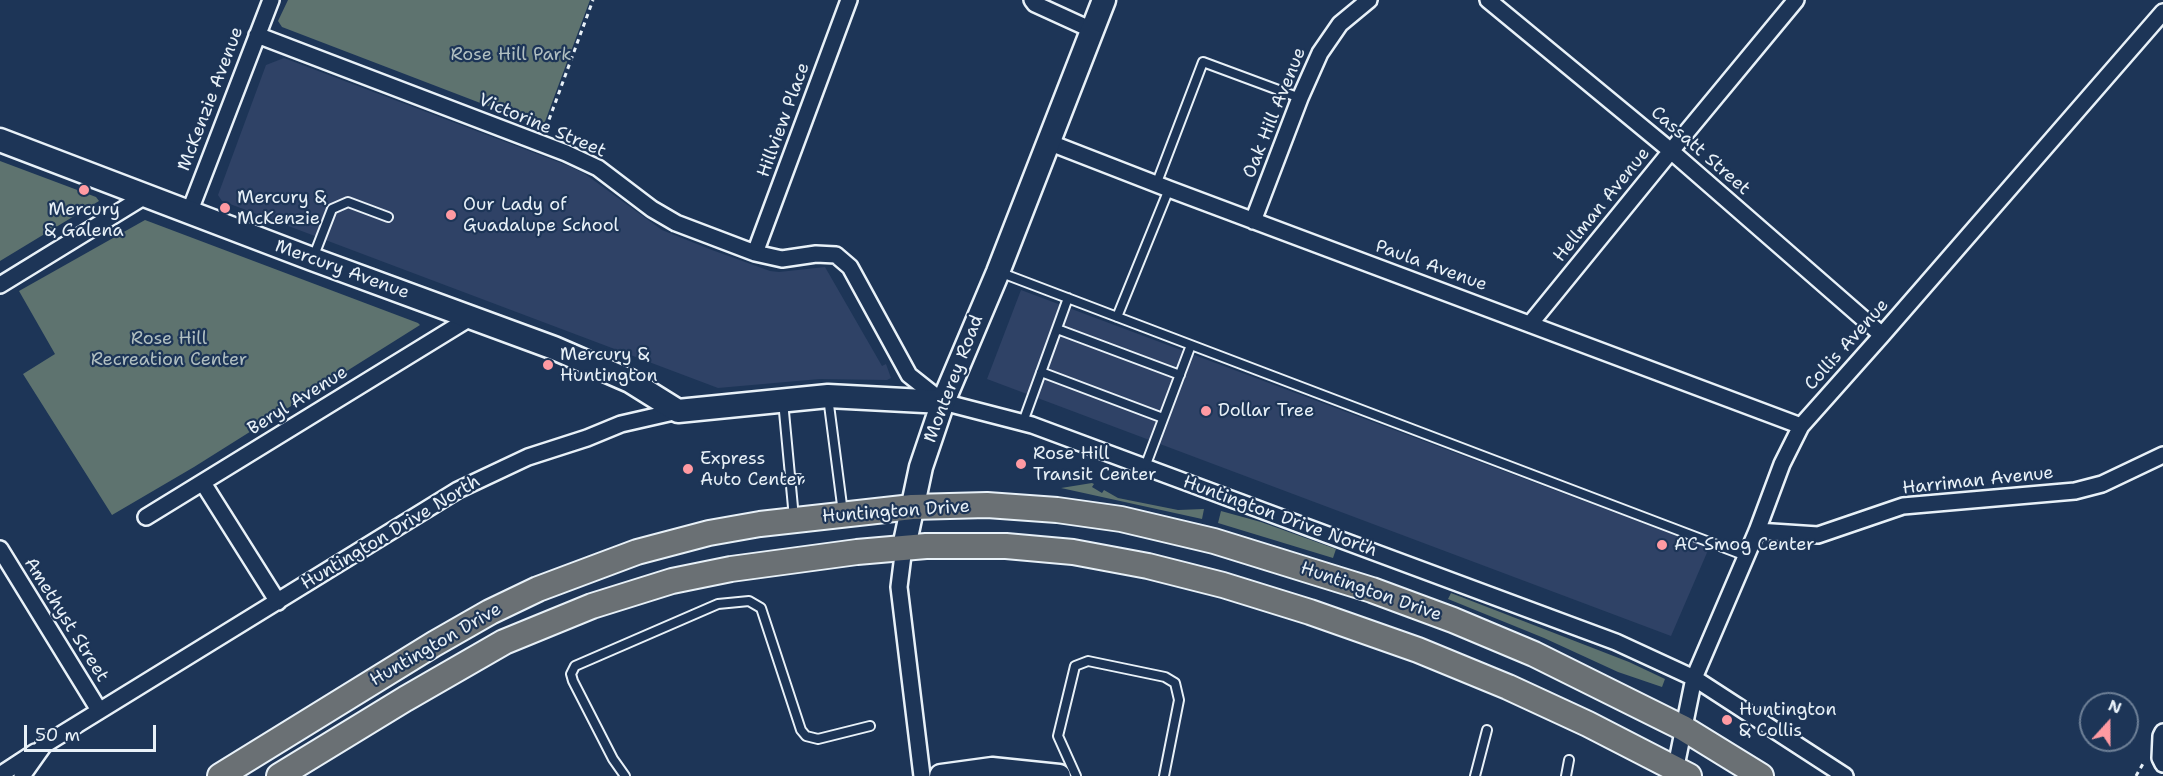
<!DOCTYPE html>
<style>
body{margin:0}
#map{position:relative;width:2163px;height:776px;overflow:hidden;background:#1d3557;font-family:"Shantell Sans",sans-serif}
canvas{display:block}
.north{position:absolute;left:2079px;top:692px;width:60px;height:60px;box-sizing:border-box;background:#1d3557;border:2px solid #6e8097;border-radius:50%;rotate:21deg;font-size:16px;font-weight:700;line-height:24px;text-align:center;color:#e8f1f8}
.north::after{content:'';display:block;margin:auto;width:21px;height:27px;background:#ff9aa2;clip-path:polygon(50% 0,100% 100%,50% 72%,0 100%)}
.scale{position:absolute;left:24px;top:725px;width:132px;height:27px;box-sizing:border-box;border:3px solid #e8f1f8;border-top:0;padding-left:8px;font-size:18px;line-height:21px;white-space:nowrap;color:#e8f1f8;-webkit-text-stroke:4px #1d3557;paint-order:stroke}
</style>
<div id="map">
<canvas width="2163" height="776"></canvas>
<div class="north">N</div>
<div class="scale">50 m</div>
</div>
<script>
const ctx = document.querySelector('canvas').getContext('2d');
ctx.lineJoin = 'round';
function fill(path, color) { ctx.fillStyle = color; ctx.fill(path, 'evenodd'); }
const toPath = rows => new Path2D(rows.map(r => 'M' + r).join(''));
function stroke(path, color, width, dash) { ctx.strokeStyle = color; ctx.lineWidth = width; ctx.lineCap = dash ? 'butt' : 'round'; ctx.setLineDash(dash || []); ctx.stroke(path); }
function label(font, color, halo, rows, align = 'center') {
  ctx.font = font + ' "Shantell Sans",sans-serif'; ctx.lineWidth = 4.5; ctx.setLineDash([]); ctx.textBaseline = 'middle'; ctx.strokeStyle = halo; ctx.fillStyle = color; for (const [text, x, y, turn = 0] of rows) {
    ctx.save(); ctx.translate(x, y); ctx.rotate((+turn || 0) * Math.PI / 180); ctx.textAlign = isNaN(turn) ? turn : align; if (halo) ctx.strokeText(text, 0, 0); ctx.fillText(text, 0, 0); ctx.restore();
  }
}
fill(toPath([
 [284,58,569,166,585,174,662,230,712,250,770,271,779,272,825,267,882,366,886,364,891,378,887,380,820,379,718,388,222,201,218,195,266,65],
 [1021,290,1709,548,1671,636,987,379]
]), '#2f4266');
fill(toPath([
 [288,0,590,0,543,127,282,27,278,21],
 [0,161,96,197,99,201,0,261],
 [145,220,418,323,420,325,194,467,112,515,23,374,55,354,19,291],
 [1092,483,1094,484,1092,487,1102,493,1104,490,1118,498,1178,510,1204,509,1202,519,1061,488],
 [1221,511,1261,522,1336,549,1333,558,1218,523],
 [1451,593,1629,662,1665,679,1662,687,1618,672,1544,638,1448,599]
]), '#5e736f');
const lane = toPath([
 [1156,185,1203,62,1300,98],
 [313,258,332,209,348,202,388,217],
 [999,272,1746,556],
 [1117,317,1169,189],
 [1057,329,1180,375],
 [1041,372,1163,418],
 [828,397,843,513],
 [783,401,794,518],
 [1023,422,1068,298],
 [1145,467,1191,345],
 [790,480,799,479],
 [625,776,613,759,573,681,571,674,575,666,718,604,749,601,761,608,801,730,806,736,818,739,870,726],
 [1076,776,1058,736,1075,666,1088,661,1165,677,1175,683,1179,700,1164,776],
 [1475,776,1487,730],
 [1566,776,1569,760]
]);
const street = toPath([
 [1032,0,1035,4,1092,30],
 [1488,0,1671,151,1882,335],
 [257,35,566,153,598,168,652,209,676,223,755,253,782,259,816,254,836,255,850,267,909,375,943,402,1032,425,1616,642,1694,678,1845,776],
 [1048,142,1169,189,1801,426],
 [189,213,271,0],
 [1253,221,1300,98,1320,53,1340,24,1369,0],
 [755,253,849,0],
 [0,285,145,196],
 [1530,324,1671,151,1796,0],
 [203,483,278,602],
 [146,517,470,318],
 [1757,531,1818,535,1903,506,2075,491,2102,484,2163,455],
 [904,547,899,587,922,776],
 [0,549,99,710],
 [2163,732,2161,736,2160,758,2163,764],
 [0,775,35,752],
 [22,776,44,745,458,490,528,457,587,438,621,424,678,411],
 [1674,776,1694,678,1757,531,1782,464,1801,426,1882,335,2163,12]
]);
const secondary = toPath([
 [0,140,312,259,554,348,630,381,678,411,828,396,943,402],
 [904,547,921,467,943,402,998,272,1104,0],
 [941,776,992,769,1059,776]
]);
const primary = toPath([
 [220,776,434,644,490,612,538,589,637,552,709,533,760,524,912,507,987,505,1057,510,1121,519,1214,541,1372,590,1453,620,1534,654,1683,728,1761,776],
 [279,776,405,699,504,642,592,606,672,581,731,569,857,552,926,546,1006,546,1073,552,1148,566,1223,585,1310,612,1418,650,1508,687,1588,724,1689,776]
]);
stroke(lane, '#e8f1f8', 12);
stroke(street, '#e8f1f8', 20);
stroke(secondary, '#e8f1f8', 27);
stroke(primary, '#e8f1f8', 28);
stroke(toPath([
 [546,128,593,0],
 [2136,776,2144,762]
]), '#e8f1f8', 3, [4.5, 4.5]);
stroke(lane, '#1d3557', 8);
stroke(street, '#1d3557', 15);
stroke(secondary, '#1d3557', 22);
stroke(primary, '#6a7074', 24);
for (const [x, y, r, color] of [
 [84,190,6,"#ff9aa2"],
 [225,208,6,"#ff9aa2"],
 [451,215,6,"#ff9aa2"],
 [548,365,6,"#ff9aa2"],
 [1206,411,6,"#ff9aa2"],
 [1021,464,6,"#ff9aa2"],
 [688,469,6,"#ff9aa2"],
 [1662,545,6,"#ff9aa2"],
 [1727,720,6,"#ff9aa2"]
]) { const dot = new Path2D(); dot.arc(x, y, r, 0, 2 * Math.PI); ctx.fillStyle = color; ctx.fill(dot); stroke(dot, '#1d3557', 2); }
label('18px', '#b1bfc1', '#1d3557', [
 ["Rose Hill Park",511,55],
 ["Rose Hill",169,339],
 ["Recreation Center",169,360]
]);
label('18px', '#e8f1f8', '#1d3557', [
 ["McKenzie Avenue",211,99,-69],
 ["Oak Hill Avenue",1275,113,-68],
 ["Hillview Place",784,120,-70],
 ["Victorine Street",542,126,23],
 ["Cassatt Street",1700,151,41],
 ["Hellman Avenue",1602,205,-51],
 ["Paula Avenue",1431,266,20],
 ["Mercury Avenue",342,270,20],
 ["Collis Avenue",1847,345,-48],
 ["Monterey Road",954,379,-69],
 ["Beryl Avenue",298,401,-32],
 ["Harriman Avenue",1978,481,-6],
 ["Huntington Drive",896,512,-4],
 ["Huntington Drive North",1280,517,20],
 ["Huntington Drive North",391,533,-31],
 ["Huntington Drive",1371,592,19],
 ["Amethyst Street",66,620,58],
 ["Huntington Drive",436,645,-30]
]);
label('18px', '#e8f1f8', '#1d3557', [
 ["Mercury &",237,198],
 ["McKenzie",237,219],
 ["Our Lady of",463,205],
 ["Guadalupe School",463,226],
 ["Mercury",84,210,"center"],
 ["& Galena",84,231,"center"],
 ["Mercury &",560,355],
 ["Huntington",560,376],
 ["Dollar Tree",1218,411],
 ["Rose Hill",1033,454],
 ["Transit Center",1033,475],
 ["Express",700,459],
 ["Auto Center",700,480],
 ["AC Smog Center",1674,545],
 ["Huntington",1739,710],
 ["& Collis",1739,731]
], 'left');
</script>
